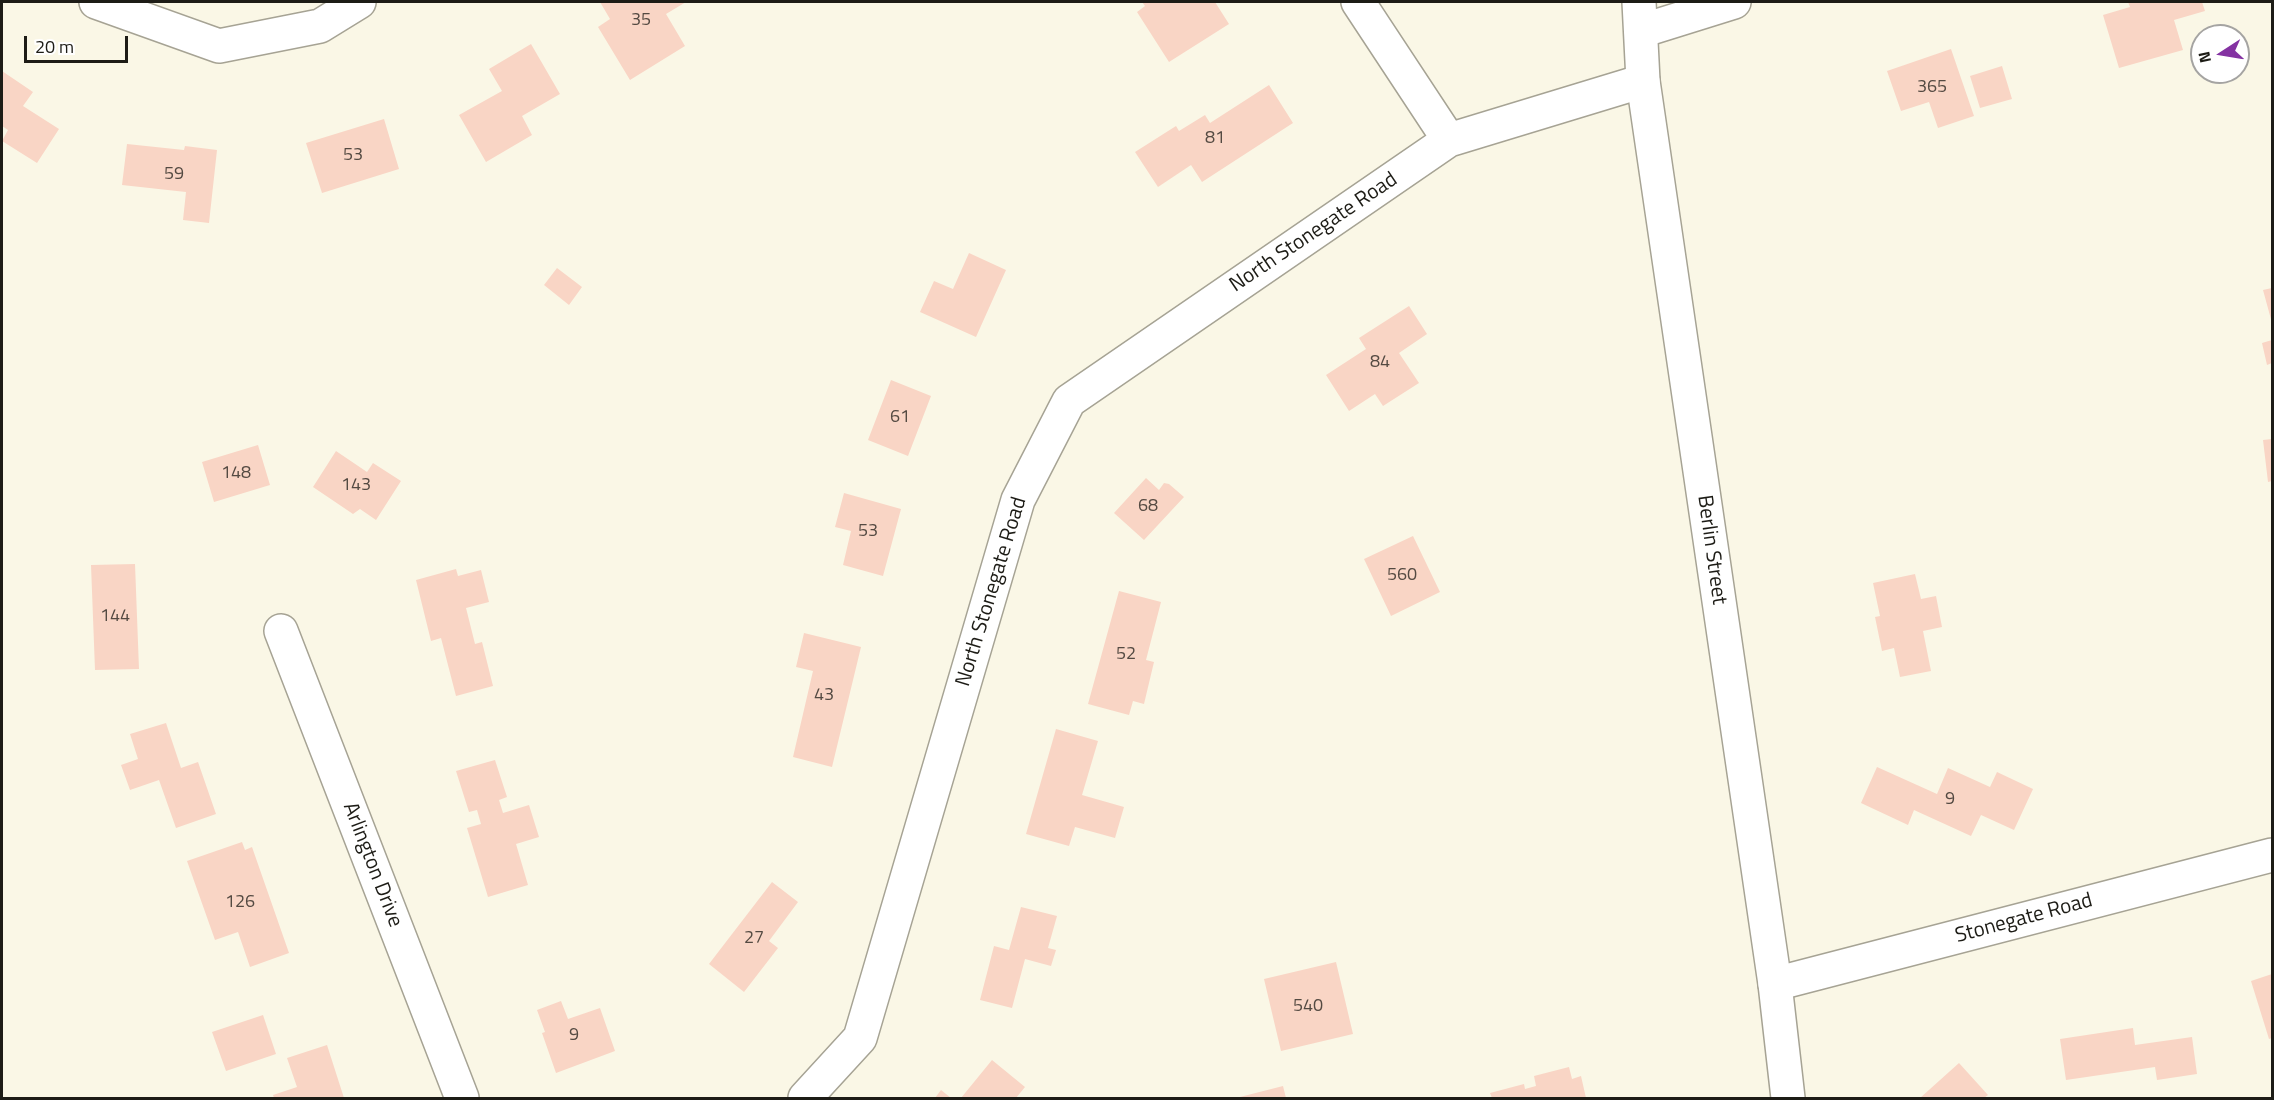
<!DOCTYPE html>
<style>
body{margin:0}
#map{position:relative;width:2274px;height:1100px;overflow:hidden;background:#faf7e6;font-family:"Titillium Web",sans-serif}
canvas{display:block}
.frame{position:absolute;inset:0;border:3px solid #1d1c16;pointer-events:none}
.north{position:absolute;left:2190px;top:24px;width:60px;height:60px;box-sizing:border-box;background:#fff;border:2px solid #a5a4a2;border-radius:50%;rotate:258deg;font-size:16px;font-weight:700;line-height:24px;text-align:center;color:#1d1c16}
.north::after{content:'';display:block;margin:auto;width:21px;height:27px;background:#8432a2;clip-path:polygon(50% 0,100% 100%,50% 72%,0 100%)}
.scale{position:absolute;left:24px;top:36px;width:104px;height:27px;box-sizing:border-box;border:3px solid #1d1c16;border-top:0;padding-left:8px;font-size:18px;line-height:21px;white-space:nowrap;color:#1d1c16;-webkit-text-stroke:4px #fff;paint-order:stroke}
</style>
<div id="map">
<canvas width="2274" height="1100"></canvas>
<div class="frame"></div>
<div class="north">N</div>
<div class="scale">20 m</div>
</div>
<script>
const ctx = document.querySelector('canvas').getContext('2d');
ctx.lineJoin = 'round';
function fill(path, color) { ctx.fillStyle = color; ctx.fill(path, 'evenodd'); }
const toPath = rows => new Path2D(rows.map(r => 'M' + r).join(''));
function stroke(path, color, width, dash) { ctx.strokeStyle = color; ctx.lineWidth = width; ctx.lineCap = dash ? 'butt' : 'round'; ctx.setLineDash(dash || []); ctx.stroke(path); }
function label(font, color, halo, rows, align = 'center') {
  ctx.font = font + ' "Titillium Web",sans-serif'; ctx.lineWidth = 6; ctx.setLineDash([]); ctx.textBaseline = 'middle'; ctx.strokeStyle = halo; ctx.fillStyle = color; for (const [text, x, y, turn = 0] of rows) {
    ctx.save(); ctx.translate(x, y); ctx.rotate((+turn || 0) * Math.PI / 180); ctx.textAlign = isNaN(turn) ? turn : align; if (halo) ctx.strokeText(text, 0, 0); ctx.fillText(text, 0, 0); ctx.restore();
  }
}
fill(toPath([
 [600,2,686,2,666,14,685,46,630,80,598,27,610,19],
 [1142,2,1215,2,1229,24,1169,62,1137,12,1145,6],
 [2128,2,2202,2,2205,11,2174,20,2183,50,2119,68,2103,15,2130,7],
 [531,44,560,94,522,116,532,135,486,162,459,115,502,91,489,69],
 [1951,49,1974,116,1938,128,1929,102,1901,111,1887,71],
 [2002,66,2012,99,1980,108,1970,76],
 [2,71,33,92,23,106,59,129,37,163,2,141,8,130,2,126],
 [1269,85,1293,123,1202,182,1191,165,1158,187,1135,152,1176,126,1179,131,1205,115,1210,123],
 [384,119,399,169,322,193,306,143],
 [127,144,184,150,185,146,217,150,209,223,183,220,186,192,122,185],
 [969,253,1006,270,976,337,920,312,934,281,953,289],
 [557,268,582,287,569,305,544,285],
 [2272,288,2272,323,2263,290],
 [1409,306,1427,334,1399,353,1419,383,1383,406,1375,394,1349,411,1326,375,1366,349,1359,338],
 [2272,340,2272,363,2267,365,2262,343],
 [891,380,931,396,908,456,868,440],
 [2272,439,2272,481,2268,482,2263,440],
 [258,445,270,485,214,502,202,462],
 [336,451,367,472,373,463,401,481,376,520,360,509,353,514,313,487],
 [1146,478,1159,490,1164,483,1169,484,1184,497,1144,540,1114,513],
 [844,493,901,509,883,576,843,565,851,531,835,527],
 [1413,536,1440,592,1391,616,1364,559],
 [135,564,139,669,95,670,91,565],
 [456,569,458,576,481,570,489,602,466,608,475,644,482,642,493,686,456,696,441,638,431,641,416,580],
 [1915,574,1921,599,1936,596,1942,627,1923,631,1931,671,1900,677,1894,648,1882,651,1875,617,1880,616,1873,583],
 [1119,591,1161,602,1146,660,1154,662,1144,704,1133,701,1129,715,1088,704],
 [804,633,861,647,832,767,793,757,813,671,796,667],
 [166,723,181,768,198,762,216,814,176,828,159,780,130,790,121,765,138,759,130,734],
 [1056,729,1098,741,1082,795,1124,807,1115,838,1075,827,1069,846,1026,834],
 [495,760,507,797,499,800,503,813,529,805,539,837,516,844,528,885,488,897,467,828,481,824,477,810,469,812,456,771],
 [1877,767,1937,794,1948,768,1990,787,1997,772,2033,789,2014,830,1981,815,1971,836,1914,810,1908,825,1861,803],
 [242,842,245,850,252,847,289,953,250,967,238,932,215,940,187,861],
 [772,882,798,902,769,941,778,948,744,992,709,964],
 [1021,907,1057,916,1048,948,1056,950,1051,966,1025,959,1012,1008,980,1000,994,946,1009,950],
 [1336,962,1353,1034,1281,1051,1264,979],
 [2272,974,2272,1038,2269,1039,2251,981],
 [561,1001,568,1019,600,1008,615,1051,556,1073,542,1033,545,1032,537,1010],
 [263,1015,276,1054,226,1071,212,1032],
 [2133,1028,2135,1045,2192,1037,2197,1074,2157,1080,2155,1067,2066,1080,2060,1039],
 [327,1045,344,1098,274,1098,273,1095,297,1087,287,1058],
 [992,1060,1025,1087,1016,1098,961,1098],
 [1959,1063,1988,1095,1984,1098,1920,1098],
 [1569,1067,1572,1079,1581,1076,1586,1098,1492,1098,1490,1093,1524,1084,1525,1089,1536,1086,1534,1076],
 [1283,1086,1286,1098,1236,1098],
 [941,1090,951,1098,935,1098]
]), '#f9d5c5');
const minor = toPath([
 [96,2,219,46,320,26,359,2],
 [1358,2,1449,140],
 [1641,31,1734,2],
 [281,631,462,1098],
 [1775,984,2272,855],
 [805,1098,860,1038,1018,500,1069,401,1449,140,1643,81]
]);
const secondary = toPath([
 [1639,2,1643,81,1775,984,1788,1098]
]);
stroke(minor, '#a6a394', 36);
stroke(secondary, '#a6a394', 36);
stroke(minor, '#fff', 33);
stroke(secondary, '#fff', 33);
label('18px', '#544a42', null, [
 ["35",641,21],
 ["365",1932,88],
 ["81",1215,139],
 ["53",353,156],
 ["59",174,175],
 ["84",1380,363],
 ["61",900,418],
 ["148",236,474],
 ["143",356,486],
 ["68",1148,507],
 ["53",868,532],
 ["560",1402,576],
 ["144",115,617],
 ["52",1126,655],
 ["43",824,696],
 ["9",1950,800],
 ["126",240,903],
 ["27",754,939],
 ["540",1308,1007],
 ["9",574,1036]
]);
label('21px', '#1d1c16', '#fff', [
 ["North Stonegate Road",1314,233,-34],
 ["Berlin Street",1711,550,82],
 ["North Stonegate Road",992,592,-73],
 ["Arlington Drive",372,865,69],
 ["Stonegate Road",2024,919,-15]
]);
</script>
